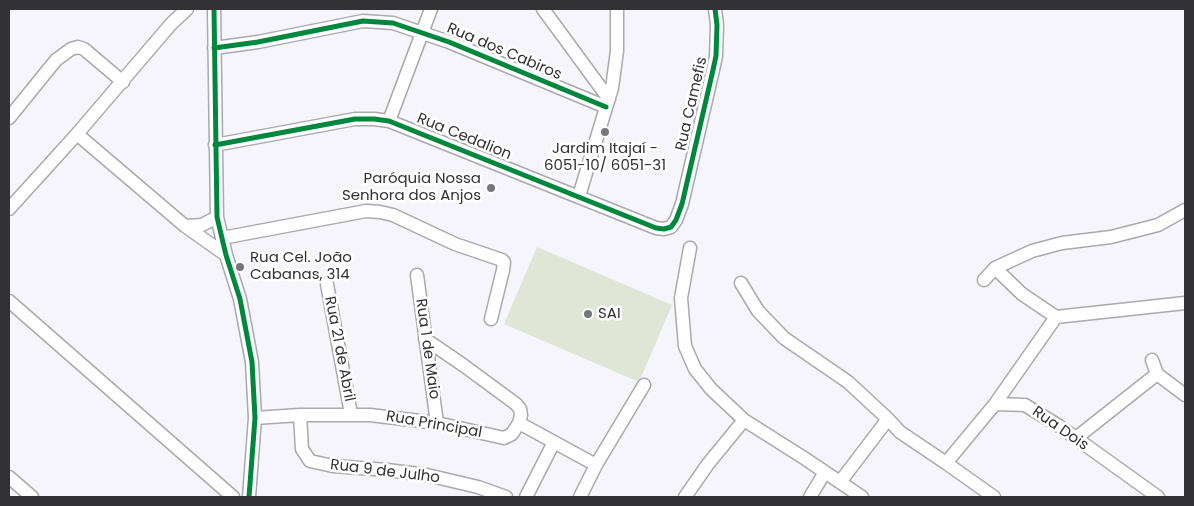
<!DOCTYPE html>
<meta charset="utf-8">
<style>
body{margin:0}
#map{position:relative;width:1194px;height:506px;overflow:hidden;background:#f5f5fb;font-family:Poppins,sans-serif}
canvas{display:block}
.frame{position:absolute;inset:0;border:10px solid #313136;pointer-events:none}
</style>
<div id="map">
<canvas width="1194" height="506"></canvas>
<div class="frame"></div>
</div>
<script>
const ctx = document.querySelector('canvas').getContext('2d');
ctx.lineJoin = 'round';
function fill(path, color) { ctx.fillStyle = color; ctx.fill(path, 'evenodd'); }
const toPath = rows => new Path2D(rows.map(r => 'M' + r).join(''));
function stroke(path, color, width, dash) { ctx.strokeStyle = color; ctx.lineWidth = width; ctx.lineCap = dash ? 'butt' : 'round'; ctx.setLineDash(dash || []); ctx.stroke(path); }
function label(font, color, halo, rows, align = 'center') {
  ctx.font = font + ' Poppins,sans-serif'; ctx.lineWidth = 5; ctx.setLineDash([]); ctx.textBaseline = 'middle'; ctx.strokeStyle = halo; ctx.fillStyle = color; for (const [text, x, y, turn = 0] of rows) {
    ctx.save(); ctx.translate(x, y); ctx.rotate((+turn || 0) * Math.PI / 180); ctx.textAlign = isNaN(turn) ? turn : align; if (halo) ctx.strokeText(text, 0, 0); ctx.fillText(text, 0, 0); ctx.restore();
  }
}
fill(toPath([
 [537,247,672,305,639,382,504,324]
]), '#dfe6d6');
const minor = toPath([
 [214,9,217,217,226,255,240,299,252,362,255,418,249,497],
 [543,9,609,99],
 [214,48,258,42,363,21,393,23,449,42,606,107],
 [9,118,56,60,71,49,78,47,84,49,123,82],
 [389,121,431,9],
 [77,134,185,226,226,255],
 [215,145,355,119,374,119,389,121,656,228,664,229,671,227,676,220,682,204,713,70,716,56,717,25,715,9],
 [579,196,612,88,617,51,617,9],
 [9,209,77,134,171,24,187,9],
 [185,226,202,225,217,217],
 [222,238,366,211,380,212,393,215,455,244,502,260,504,262,503,270,491,319],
 [690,248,681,298,685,346,695,369,711,389,744,420,804,458,862,497],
 [995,268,1022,294,1056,317,1185,303],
 [417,275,437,423],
 [984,280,995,268,1032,251,1062,243,1111,237,1158,225,1185,210],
 [741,283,758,311,784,338,848,382,888,419],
 [327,284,351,414],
 [9,301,233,497],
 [425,339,463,365,516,404,520,409,521,415,519,423],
 [1152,360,1157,374,1185,395],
 [995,404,1056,317],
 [300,415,302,449,310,461,333,466,387,470,427,475,478,487,506,497],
 [255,418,300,415,370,415,437,423,504,438,512,434,519,423,596,465],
 [1076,438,1157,374],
 [946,463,995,404,1025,405,1059,426,1158,497],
 [9,477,32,497],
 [840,482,888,419,900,432,946,463,994,497],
 [526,497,554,442],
 [580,497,596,465,644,385],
 [685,497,708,464,744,420],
 [810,497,825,472]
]);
stroke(minor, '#a9a9ae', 15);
stroke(minor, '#fefefe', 12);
stroke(toPath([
 [214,9,217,217,226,255,240,299,252,362,255,418,249,497],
 [214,48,258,42,363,21,393,23,449,42,606,107],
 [215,145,355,119,374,119,389,121,656,228,664,229,671,227,676,220,682,204,713,70,716,56,717,25,715,9]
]), '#00873e', 5);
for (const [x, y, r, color] of [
 [605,132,5,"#76767b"],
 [491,188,5,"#76767b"],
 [240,267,5,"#76767b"],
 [588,314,5,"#76767b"]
]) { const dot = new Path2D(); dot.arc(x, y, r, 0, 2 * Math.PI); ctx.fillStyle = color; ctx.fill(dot); stroke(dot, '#fff', 2); }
label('15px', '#313136', '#fff', [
 ["Rua dos Cabiros",504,52,23],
 ["Rua Camefis",692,104,-77],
 ["Rua Cedalion",464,137,22],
 ["Rua 21 de Abril",339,349,79],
 ["Rua 1 de Maio",427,349,82],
 ["Rua Principal",434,425,10],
 ["Rua Dois",1060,429,35],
 ["Rua 9 de Julho",385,472,7]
]);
label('15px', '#313136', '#fff', [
 ["Jardim Itajaí -",605,149,"center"],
 ["6051-10/ 6051-31",605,166,"center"],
 ["Paróquia Nossa",481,179,"right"],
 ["Senhora dos Anjos",481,196,"right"],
 ["Rua Cel. João",250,258],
 ["Cabanas, 314",250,275],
 ["SAI",598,314]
], 'left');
</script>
